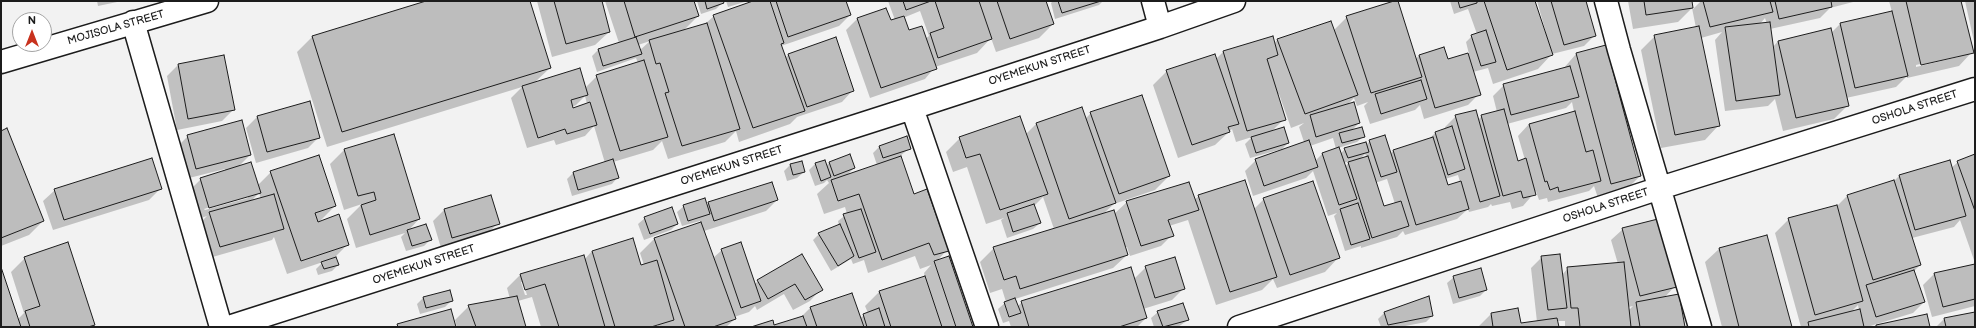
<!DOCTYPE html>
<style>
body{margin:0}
#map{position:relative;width:1976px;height:328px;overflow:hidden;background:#f2f2f2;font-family:"Balsamiq Sans",sans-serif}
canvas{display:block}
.frame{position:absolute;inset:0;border:2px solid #1c1c1c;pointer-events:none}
.north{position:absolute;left:12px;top:12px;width:40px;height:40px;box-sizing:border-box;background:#fff;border:1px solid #a4a4a4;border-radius:50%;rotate:0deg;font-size:11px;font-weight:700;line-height:16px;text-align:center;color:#1c1c1c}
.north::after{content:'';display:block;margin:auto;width:14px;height:18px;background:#c8321e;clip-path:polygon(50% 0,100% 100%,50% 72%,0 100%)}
</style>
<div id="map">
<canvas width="1976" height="328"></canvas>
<div class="frame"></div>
<div class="north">N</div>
</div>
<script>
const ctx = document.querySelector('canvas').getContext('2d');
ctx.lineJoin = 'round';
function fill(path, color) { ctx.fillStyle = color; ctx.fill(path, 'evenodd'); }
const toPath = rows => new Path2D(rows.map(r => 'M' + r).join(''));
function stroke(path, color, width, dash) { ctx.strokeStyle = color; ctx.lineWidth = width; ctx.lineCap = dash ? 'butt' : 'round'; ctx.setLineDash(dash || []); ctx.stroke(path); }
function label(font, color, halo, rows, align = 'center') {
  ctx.font = font + ' "Balsamiq Sans",sans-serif'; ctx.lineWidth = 3.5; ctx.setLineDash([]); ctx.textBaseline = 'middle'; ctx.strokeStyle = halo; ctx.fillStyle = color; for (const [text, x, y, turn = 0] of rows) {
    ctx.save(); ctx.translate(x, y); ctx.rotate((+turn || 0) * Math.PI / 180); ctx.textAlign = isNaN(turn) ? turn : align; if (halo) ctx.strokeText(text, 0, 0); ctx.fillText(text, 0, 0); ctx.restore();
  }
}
fill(toPath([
 [97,1,122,1,98,6],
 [430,1,529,1,550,68,534,83,585,88,597,76,638,63,636,58,597,72,592,56,598,50,619,43,605,1,693,1,698,16,683,31,705,24,714,16,756,1,769,1,770,4,772,1,845,1,850,15,839,26,781,46,785,58,788,55,853,90,842,102,797,117,790,124,739,142,736,131,725,142,668,159,662,141,653,150,613,162,618,177,612,184,572,196,567,179,573,173,605,163,594,126,585,136,556,145,554,140,527,148,511,98,522,87,327,147,297,52,312,37],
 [650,41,639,51,638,45],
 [585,96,587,104,572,109,572,107,576,105],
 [537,1,601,1,609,32,595,45,552,57],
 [697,1,722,1,722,3,716,9,701,14],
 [726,1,748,1,728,7],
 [888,1,1045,1,1053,24,1039,38,996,52,991,38,977,53,935,67,925,79,870,98,846,30,857,19,890,22,895,20],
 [920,11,929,36,925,39,908,32,903,18],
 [1053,1,1103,1,1099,5,1055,19,1051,3],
 [1450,1,1534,1,1545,33,1546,33,1537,1,1585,1,1595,35,1584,46,1552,54,1538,69,1493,84,1488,68,1473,72,1479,94,1468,105,1424,119,1420,105,1415,110,1370,124,1364,106,1368,102,1357,106,1354,98,1347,105,1359,123,1351,131,1364,136,1357,142,1338,148,1340,154,1345,149,1366,145,1370,141,1390,154,1393,151,1429,139,1435,133,1445,129,1445,127,1456,116,1478,120,1482,116,1497,112,1493,96,1504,85,1563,69,1576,54,1605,46,1640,176,1626,190,1598,198,1594,186,1589,191,1548,202,1547,198,1539,200,1536,191,1523,206,1512,209,1510,202,1492,206,1491,204,1488,207,1469,212,1468,209,1457,219,1405,235,1403,231,1397,237,1361,248,1361,246,1345,251,1334,216,1337,213,1328,216,1313,171,1306,178,1253,196,1245,171,1256,160,1304,142,1299,127,1304,123,1291,128,1279,94,1277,95,1284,119,1272,131,1288,143,1282,149,1250,158,1245,144,1252,137,1236,142,1232,129,1215,145,1178,158,1153,85,1167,71,1216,59,1223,52,1274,44,1277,40,1333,31,1347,17,1416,59,1419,55,1447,60,1469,54,1466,42,1472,36,1477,34,1468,9,1454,14],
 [1572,102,1574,112,1529,124,1518,136,1525,160,1518,162,1507,124,1566,108],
 [1333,138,1336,149,1322,154,1315,161,1310,146],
 [1365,154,1367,157,1360,159],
 [1350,161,1345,167,1343,163],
 [1458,175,1460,182,1447,186,1445,179],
 [1387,179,1395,204,1383,207,1375,183],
 [1628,1,1691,1,1692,10,1701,1,1696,1,1857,1,1830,8,1820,18,1770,29,1773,47,1778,41,1831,33,1840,24,1892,12,1889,1,1960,1,1972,52,1959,66,1907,78,1907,76,1896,87,1846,98,1848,105,1834,119,1783,131,1775,99,1768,106,1725,111,1715,40,1722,32,1701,38,1718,126,1705,140,1661,148,1641,50,1655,36,1696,28,1692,8,1678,22,1633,29],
 [1765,18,1767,24,1759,25],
 [1958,55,1958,57,1916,67,1916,65],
 [1965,1,1975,1,1975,46],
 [224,57,233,110,222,121,177,130,167,76,178,65],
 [1091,113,1169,176,1155,190,1114,204,1103,214,1114,214,1127,202,1194,200,1199,196,1254,209,1264,199,1338,258,1325,272,1277,288,1273,279,1262,290,1216,305,1188,220,1169,226,1172,235,1161,246,1130,256,1127,247,1125,247,1127,255,1113,268,1015,299,1017,307,1022,302,1134,279,1146,267,1184,288,1172,300,1143,309,1146,318,1137,327,1011,327,1009,321,1003,323,998,309,1006,302,1002,289,990,293,980,262,994,248,1054,229,1043,197,1034,206,1040,223,1033,229,1007,238,1001,220,1004,218,986,224,967,167,953,172,946,152,960,138,1026,134,1037,123,1085,119],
 [257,117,319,137,308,148,256,163,246,128],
 [1,132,43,221,29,235,1,246],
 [393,135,419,219,408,231,430,240,424,246,406,251,401,237,405,233,356,248,347,219,362,204,344,210,330,164,344,150],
 [188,136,250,155,238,167,257,186,271,172,335,206,319,222,348,244,335,257,338,265,332,271,318,275,316,269,323,262,287,274,274,237,272,240,209,258,199,224,207,216,198,219,190,190,201,179,225,171,225,169,185,179,177,147],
 [259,193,261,199,250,202],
 [248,195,248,198,205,210,204,209],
 [906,137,910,148,900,156,913,195,947,250,937,261,972,327,754,327,774,326,800,318,811,307,860,318,868,313,865,306,879,292,925,277,924,273,931,265,920,269,915,256,868,273,864,260,853,264,851,259,831,271,813,240,819,234,839,226,838,221,847,214,845,207,824,214,817,194,829,183,827,180,824,183,815,186,809,170,815,164,826,166,829,163,854,168,847,175,877,165,873,153,879,147],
 [1975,155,1975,263,1960,220,1954,227,1912,238,1920,265,1914,271,1924,302,1913,313,1867,327,1801,327,1775,233,1789,219,1837,206,1847,196,1894,181,1899,176,1951,168,1958,162],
 [1858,305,1859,310,1851,312],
 [801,162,804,172,797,178,787,181,784,171,790,165],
 [161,188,149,200,53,230,43,201,55,190],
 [490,196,498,223,487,234,441,248,433,221,444,210],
 [777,200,766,211,704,231,713,258,722,250,754,284,801,255,821,289,810,301,793,310,784,294,757,310,755,306,749,312,734,317,735,319,726,327,655,327,658,326,658,324,648,327,541,327,532,297,518,301,525,327,457,327,455,320,469,306,510,299,507,288,520,275,584,260,592,251,640,266,644,265,640,253,654,239,701,223,700,221,682,226,677,212,684,206,706,206,709,203],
 [521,282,523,282,527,295,525,295],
 [645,218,677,224,671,230,644,240,638,224],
 [1623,229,1675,286,1664,298,1684,327,1565,327,1565,321,1557,321,1558,327,1478,327,1491,314,1520,325,1537,322,1531,268,1542,257,1562,275,1568,268,1618,264,1611,240],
 [1633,306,1628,311,1628,307],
 [1767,236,1791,327,1722,327,1705,262,1719,249],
 [25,258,93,325,91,327,1,327,1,270,17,320,24,313,11,272],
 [1975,265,1975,306,1932,317,1923,285,1934,274],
 [1454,277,1486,290,1480,296,1453,304,1447,283],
 [1429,297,1432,316,1426,322,1400,327,1381,327,1378,319,1384,313],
 [423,298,452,300,445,307,420,314,417,304],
 [1158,312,1188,320,1178,327,1154,327,1151,318],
 [1975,313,1975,327,1936,327,1944,319]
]), '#0003');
const building = toPath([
 [426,1,530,1,551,68,342,132,312,36,426,1],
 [554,1,602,1,610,32,566,44,554,1],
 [624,1,694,1,699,16,635,37,624,1],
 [705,1,723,1,724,3,707,9,705,1],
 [753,1,770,1,784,43,781,44,805,111,753,128,713,15,753,1],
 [776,1,846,1,851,15,788,37,776,1],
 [903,1,931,1,906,10,903,1],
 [935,1,979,1,992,39,938,58,930,33,944,28,935,1],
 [997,1,1046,1,1054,24,1010,39,997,1],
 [1058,1,1101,1,1062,13,1058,1],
 [1394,1,1398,1,1422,77,1371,93,1346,16,1394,1],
 [1458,1,1477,1,1477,3,1460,8,1458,1],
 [1484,1,1535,1,1553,55,1507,70,1484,1],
 [1551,1,1586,1,1596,36,1564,45,1551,1],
 [1644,1,1692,1,1693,8,1646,15,1644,1],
 [1703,1,1770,1,1773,12,1710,27,1703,1],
 [1775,1,1831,1,1832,7,1779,19,1775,1],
 [1906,1,1961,1,1974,53,1921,65,1906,1],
 [886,8,891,20,904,16,909,30,922,26,937,69,881,88,857,18,886,8],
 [1892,11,1908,76,1855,88,1840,23,1892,11],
 [1331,21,1358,95,1305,114,1277,39,1331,21],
 [1770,22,1780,95,1736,101,1725,27,1770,22],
 [707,23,740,129,682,146,665,93,669,92,660,63,656,64,649,40,707,23],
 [1699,26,1720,126,1675,135,1654,35,1699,26],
 [1831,28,1849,106,1796,118,1778,41,1831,28],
 [1486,30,1496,62,1481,66,1471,35,1486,30],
 [1273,36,1278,55,1267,59,1286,120,1247,131,1223,51,1273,36],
 [636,37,642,54,603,66,598,49,636,37],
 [836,37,854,91,807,107,788,54,836,37],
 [1606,45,1641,176,1611,184,1576,53,1606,45],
 [1444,47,1448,59,1468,53,1481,95,1435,108,1419,55,1444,47],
 [1215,54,1239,124,1228,127,1230,132,1192,145,1166,70,1215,54],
 [224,55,235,110,188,119,178,64,224,55],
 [644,60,668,137,620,151,596,75,644,60],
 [1570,66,1579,97,1511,115,1503,84,1570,66],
 [580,68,588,95,571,100,573,108,590,102,597,125,567,134,565,129,538,138,522,86,580,68],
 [1421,80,1427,99,1381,114,1375,94,1421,80],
 [1142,95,1170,176,1119,194,1090,112,1142,95],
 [310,101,320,138,267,152,257,116,310,101],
 [1354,102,1360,123,1316,137,1310,115,1354,102],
 [1082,107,1116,203,1069,219,1036,123,1082,107],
 [1504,109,1518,161,1526,158,1536,195,1523,198,1521,191,1503,196,1481,115,1504,109],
 [1476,110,1500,196,1480,202,1455,115,1476,110],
 [1575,111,1586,152,1593,150,1601,181,1559,192,1558,187,1550,190,1547,181,1545,182,1529,124,1575,111],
 [1020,116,1048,194,1000,210,980,154,966,158,959,137,1020,116],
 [242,120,251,155,196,169,187,135,242,120],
 [1452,126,1465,169,1448,175,1435,132,1452,126],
 [1284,127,1289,143,1256,153,1251,137,1284,127],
 [1362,127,1365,137,1342,143,1339,133,1362,127],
 [7,128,44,221,1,238,1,131,7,128],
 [394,134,420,219,370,235,361,205,376,200,374,192,358,196,344,149,394,134],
 [1385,135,1397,172,1381,177,1369,140,1385,135],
 [907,136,911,149,883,158,879,146,907,136],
 [1433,137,1448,185,1461,181,1469,209,1416,225,1393,150,1433,137],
 [1309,140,1318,167,1264,186,1255,159,1309,140],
 [1366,142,1369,152,1348,158,1344,148,1366,142],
 [1339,147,1357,199,1339,205,1322,153,1339,147],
 [850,154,855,168,834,176,829,162,850,154],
 [1975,154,1975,211,1957,161,1975,154],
 [319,155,336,206,315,213,318,222,339,214,349,245,301,261,270,171,319,155],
 [901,156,914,194,927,189,949,251,934,255,929,243,882,260,859,194,838,201,831,180,901,156],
 [1368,156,1384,206,1401,201,1409,226,1372,238,1348,162,1368,156],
 [152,158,162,189,64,220,54,189,152,158],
 [613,159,619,178,578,190,573,172,613,159],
 [825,160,831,177,821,181,815,163,825,160],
 [1950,160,1966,216,1915,230,1899,175,1950,160],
 [802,161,805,172,793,175,790,164,802,161],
 [251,162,261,193,209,208,200,178,251,162],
 [1245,180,1277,277,1230,292,1198,195,1245,180],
 [1894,180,1921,265,1873,280,1847,195,1894,180],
 [1313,181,1340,258,1290,275,1263,198,1313,181],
 [772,182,778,200,714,221,708,202,772,182],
 [1189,182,1199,210,1168,220,1174,236,1141,246,1126,201,1189,182],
 [274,194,284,229,220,247,209,212,274,194],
 [491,195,500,224,452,238,444,209,491,195],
 [705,198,710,214,688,221,683,205,705,198],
 [1358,203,1370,239,1351,245,1340,209,1358,203],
 [1034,204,1041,223,1013,232,1007,213,1034,204],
 [1837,205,1863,301,1815,315,1788,218,1837,205],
 [672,207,678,224,650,234,644,217,672,207],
 [861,209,876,252,859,258,843,214,861,209],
 [1114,210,1128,255,1020,289,1016,276,1004,280,993,247,1114,210],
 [1658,219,1677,287,1640,296,1622,228,1658,219],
 [701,222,736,319,713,327,685,327,654,238,701,222],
 [426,224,432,240,412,246,407,230,426,224],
 [840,224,854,256,838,266,818,233,840,224],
 [1767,235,1792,327,1739,327,1719,248,1767,235],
 [633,238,641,265,657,260,674,320,651,327,615,327,592,251,633,238],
 [68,242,95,325,88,327,30,327,25,311,40,306,24,257,68,242],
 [741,242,761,301,741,308,721,249,741,242],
 [802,254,823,290,805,300,795,284,768,299,757,280,802,254],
 [1560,254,1567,308,1548,310,1541,256,1560,254],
 [584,255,605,327,559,327,545,284,525,290,520,274,584,255],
 [949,256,973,327,956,327,934,261,949,256],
 [336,257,339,265,324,269,321,262,336,257],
 [1175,257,1185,289,1155,298,1145,266,1175,257],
 [1624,262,1631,327,1580,327,1578,308,1571,308,1567,267,1624,262],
 [1975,264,1975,299,1943,307,1934,273,1975,264],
 [1,267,21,327,1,327,1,267],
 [1131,267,1147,318,1119,327,1029,327,1021,301,1131,267],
 [1481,268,1487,290,1459,298,1453,276,1481,268],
 [1914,270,1925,302,1876,317,1866,285,1914,270],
 [925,276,942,327,891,327,879,291,925,276],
 [450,290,453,301,426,308,423,297,450,290],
 [852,293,864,327,817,327,810,307,852,293],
 [1679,294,1685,327,1640,327,1636,302,1679,294],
 [517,296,526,327,476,327,468,305,517,296],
 [1429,296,1433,316,1388,325,1384,312,1429,296],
 [1015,298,1021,313,1009,317,1004,302,1015,298],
 [1183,303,1189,320,1163,327,1157,311,1183,303],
 [879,308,885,327,867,327,863,314,879,308],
 [1518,308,1521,323,1557,318,1559,327,1493,327,1491,313,1518,308],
 [451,309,456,327,398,327,397,324,451,309],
 [1860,309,1864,327,1809,327,1808,322,1860,309],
 [1975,312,1975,327,1946,327,1944,318,1975,312],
 [1927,314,1930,327,1876,327,1876,325,1927,314],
 [803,316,807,327,751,327,773,320,774,325,803,316]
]);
fill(building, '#bdbdbd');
stroke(building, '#1c1c1c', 1);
const minor = toPath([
 [1153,1,1160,27],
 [1606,1,1619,50,1700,327],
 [133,22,221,327],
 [1,62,207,1],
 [912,108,987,327],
 [229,327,912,108,1160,27,1234,1],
 [1239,327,1660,188,1975,89]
]);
stroke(minor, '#1c1c1c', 25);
stroke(minor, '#fff', 22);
label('11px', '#1c1c1c', '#fff', [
 ["MOJISOLA STREET",116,28,-16],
 ["OYEMEKUN STREET",1040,66,-18],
 ["OSHOLA STREET",1915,108,-18],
 ["OYEMEKUN STREET",732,166,-18],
 ["OSHOLA STREET",1606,206,-18],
 ["OYEMEKUN STREET",424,265,-18]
]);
</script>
